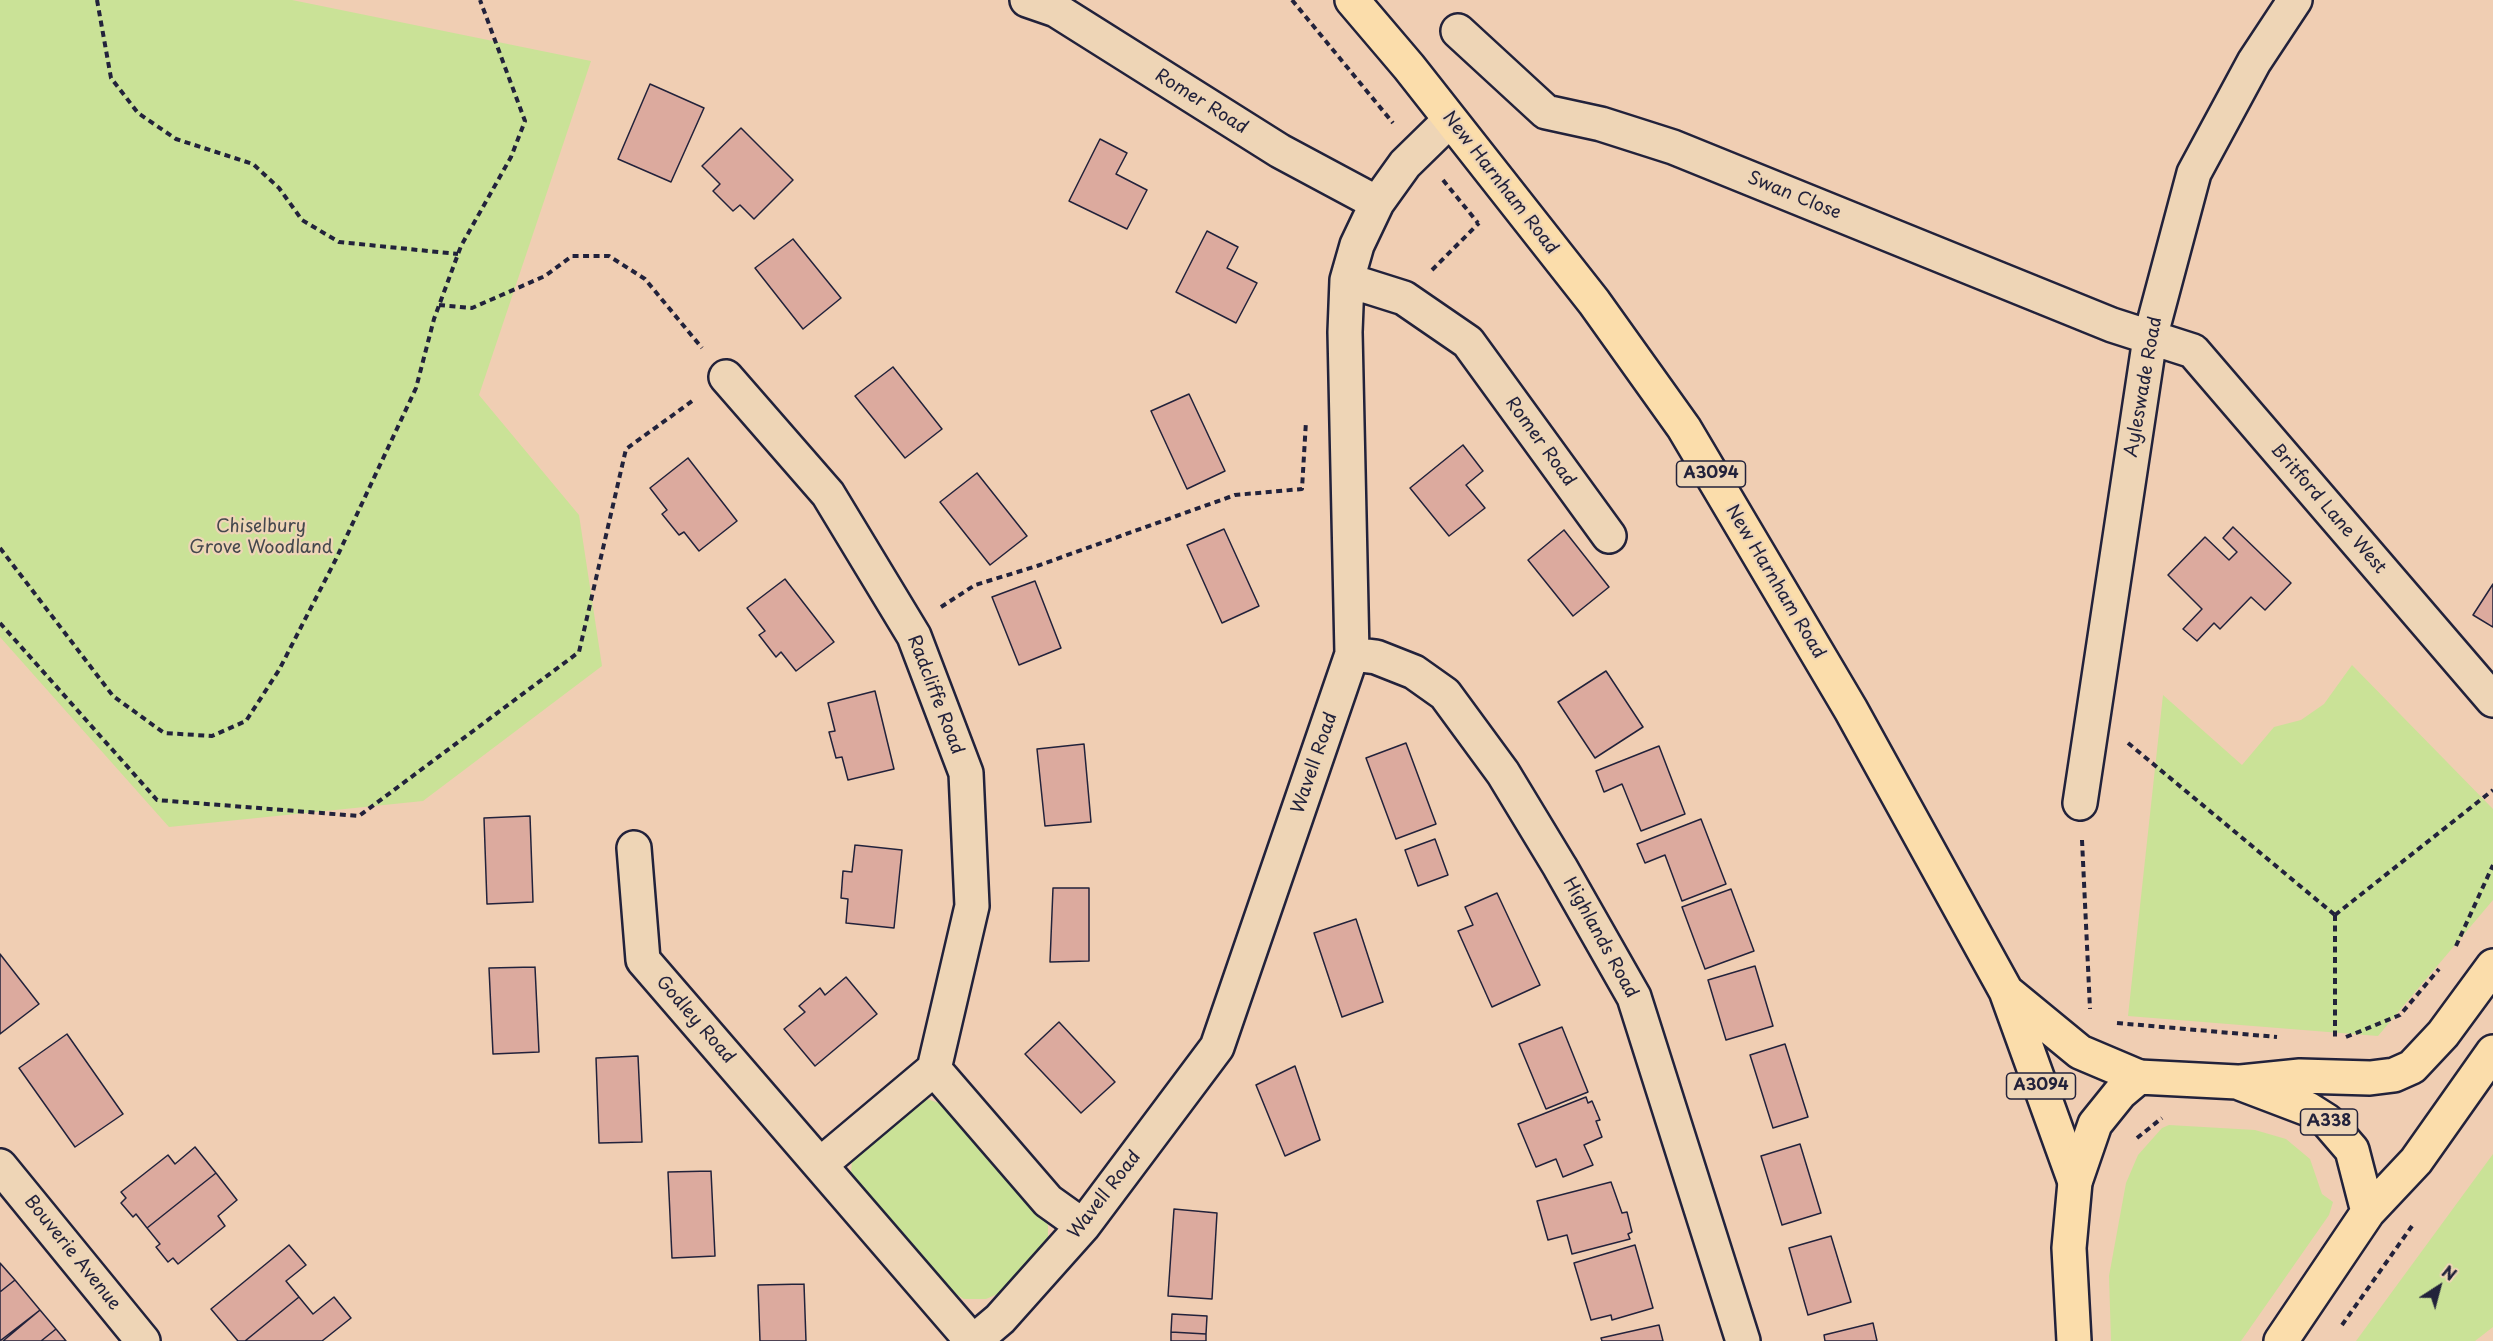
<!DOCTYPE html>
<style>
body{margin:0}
#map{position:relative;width:2493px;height:1341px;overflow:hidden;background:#f0ceb3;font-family:"Playpen Sans",sans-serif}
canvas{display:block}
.north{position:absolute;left:2409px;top:1257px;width:60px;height:60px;-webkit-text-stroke:4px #eed5b6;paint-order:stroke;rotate:36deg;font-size:16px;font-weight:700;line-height:24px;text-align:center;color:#22223b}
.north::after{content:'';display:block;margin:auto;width:21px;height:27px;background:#22223b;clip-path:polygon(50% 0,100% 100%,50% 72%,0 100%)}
</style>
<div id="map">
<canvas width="2493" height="1341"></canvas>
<div class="north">N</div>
</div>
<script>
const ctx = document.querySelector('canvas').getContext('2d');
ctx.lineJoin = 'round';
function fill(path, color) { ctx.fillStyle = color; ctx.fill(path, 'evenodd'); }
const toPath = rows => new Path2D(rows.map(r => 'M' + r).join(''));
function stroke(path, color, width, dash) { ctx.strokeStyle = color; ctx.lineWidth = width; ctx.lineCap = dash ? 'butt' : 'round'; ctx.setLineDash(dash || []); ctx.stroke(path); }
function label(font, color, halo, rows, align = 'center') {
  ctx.font = font + ' "Playpen Sans",sans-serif'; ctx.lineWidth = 4.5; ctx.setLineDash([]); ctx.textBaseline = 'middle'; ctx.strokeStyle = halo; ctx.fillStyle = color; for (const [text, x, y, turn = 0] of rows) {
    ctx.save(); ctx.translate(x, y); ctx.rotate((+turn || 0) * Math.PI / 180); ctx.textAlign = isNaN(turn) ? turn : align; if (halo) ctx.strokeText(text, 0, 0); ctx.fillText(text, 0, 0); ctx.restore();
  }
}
fill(toPath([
 [0,0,292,0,591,61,479,395,579,515,602,666,423,801,169,827,0,637],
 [2352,665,2493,809,2493,900,2378,1036,2128,1016,2163,695,2242,765,2274,727,2301,720,2324,704],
 [927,1099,948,1106,1048,1225,1048,1239,1043,1248,1007,1290,986,1299,964,1299,949,1290,851,1176,852,1158,914,1100],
 [2169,1125,2255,1130,2286,1139,2310,1159,2322,1194,2333,1202,2329,1215,2241,1341,2111,1341,2109,1276,2126,1183,2138,1155,2162,1128],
 [2493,1154,2493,1327,2475,1341,2356,1341]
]), '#cae297');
const building = toPath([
 [650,84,704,108,671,182,618,159,650,84],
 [741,128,793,180,754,219,740,205,733,211,713,191,720,184,702,166,741,128],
 [1100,139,1127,153,1116,174,1147,190,1127,229,1069,201,1100,139],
 [1207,231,1238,247,1227,268,1257,283,1236,323,1176,292,1207,231],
 [793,239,841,298,803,329,755,268,793,239],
 [893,367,942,429,905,458,855,396,893,367],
 [1189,394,1225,471,1187,489,1151,411,1189,394],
 [1463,445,1483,471,1466,485,1485,508,1449,536,1410,488,1463,445],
 [688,458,737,521,699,551,684,532,679,535,662,514,667,510,650,488,688,458],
 [977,473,1027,536,990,565,940,502,977,473],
 [2233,527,2291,583,2265,610,2251,597,2220,629,2214,623,2197,641,2183,629,2202,609,2168,575,2205,537,2229,560,2237,552,2223,538,2233,527],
 [1224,529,1259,606,1222,623,1187,545,1224,529],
 [1564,530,1609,587,1573,616,1528,560,1564,530],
 [785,579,834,642,796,671,781,652,776,657,759,635,765,631,747,608,785,579],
 [1035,581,1061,648,1019,665,992,597,1035,581],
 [2493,584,2493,627,2473,615,2493,584],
 [1606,671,1643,727,1595,758,1558,702,1606,671],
 [875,691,894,769,848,780,842,757,836,758,829,732,835,731,828,703,875,691],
 [1406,743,1436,824,1396,839,1366,758,1406,743],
 [1084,744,1091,822,1045,826,1037,749,1084,744],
 [1659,746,1685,814,1641,831,1622,784,1604,792,1596,771,1659,746],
 [530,816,533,902,487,904,484,818,530,816],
 [1701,819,1726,884,1682,901,1665,855,1645,863,1637,844,1701,819],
 [1435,839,1448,875,1418,886,1405,850,1435,839],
 [855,845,902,850,894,928,846,923,848,899,841,898,843,871,852,872,855,845],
 [1053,888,1089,888,1089,961,1050,962,1053,888],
 [1731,889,1754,951,1705,969,1682,907,1731,889],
 [1497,893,1540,985,1492,1007,1458,931,1473,925,1465,907,1497,893],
 [1356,919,1383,1002,1342,1017,1314,933,1356,919],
 [0,954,39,1004,0,1034,0,954],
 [1755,966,1773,1026,1726,1040,1708,980,1755,966],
 [535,967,539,1052,493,1054,489,968,535,967],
 [846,977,877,1014,815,1066,784,1029,805,1012,799,1006,820,988,825,995,846,977],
 [1059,1022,1115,1082,1081,1113,1025,1054,1059,1022],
 [1562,1027,1588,1092,1546,1109,1519,1044,1562,1027],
 [67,1034,123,1114,75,1147,19,1068,67,1034],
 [1785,1044,1808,1117,1773,1128,1750,1055,1785,1044],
 [638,1056,642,1142,599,1143,596,1058,638,1056],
 [1295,1066,1320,1140,1285,1156,1256,1085,1295,1066],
 [1586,1097,1588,1103,1592,1101,1600,1120,1596,1121,1602,1137,1584,1145,1593,1165,1563,1177,1556,1159,1536,1167,1518,1124,1586,1097],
 [1800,1144,1821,1213,1782,1225,1761,1156,1800,1144],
 [195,1147,216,1173,147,1228,136,1214,133,1217,121,1203,126,1198,121,1192,168,1155,175,1164,195,1147],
 [711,1171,715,1256,672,1258,668,1172,711,1171],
 [216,1173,237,1200,218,1216,225,1226,178,1264,173,1258,168,1262,156,1247,160,1244,147,1228,216,1173],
 [1611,1182,1622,1213,1627,1212,1632,1232,1628,1234,1630,1239,1572,1254,1567,1235,1548,1240,1537,1201,1611,1182],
 [1174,1209,1217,1213,1212,1299,1168,1296,1174,1209],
 [1831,1236,1851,1302,1808,1315,1789,1248,1831,1236],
 [289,1245,306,1265,286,1281,299,1297,245,1341,238,1341,211,1309,289,1245],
 [1635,1245,1653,1308,1612,1320,1611,1315,1591,1320,1574,1263,1635,1245],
 [0,1263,15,1280,0,1292,0,1263],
 [15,1280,40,1310,0,1341,0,1292,15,1280],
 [804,1284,806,1341,760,1341,758,1285,804,1284],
 [299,1297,313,1314,334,1297,351,1318,322,1341,245,1341,299,1297],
 [40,1310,56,1329,41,1341,3,1341,40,1310],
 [1172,1314,1207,1316,1206,1334,1171,1332,1172,1314],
 [1873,1323,1877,1341,1825,1341,1824,1335,1873,1323],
 [1659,1325,1663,1341,1602,1341,1601,1338,1659,1325],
 [56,1329,66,1341,41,1341,56,1329],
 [1171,1332,1206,1334,1206,1341,1171,1341,1171,1332]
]);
fill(building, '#dcaa9e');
stroke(building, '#22223b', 1.5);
const minor = toPath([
 [1027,0,1056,10,1280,151,1377,203],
 [1458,31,1546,112,1601,124,1673,147,2112,325,2193,351,2493,700],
 [1347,280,1404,298,1468,342,1609,536],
 [726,377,828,494,914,636,966,773,972,906,934,1069],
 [1352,654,1376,657,1414,672,1445,694,1503,773,1560,867,1634,997,1743,1341],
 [2080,803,2150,338,2194,173,2254,62,2295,0],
 [634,848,643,960,972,1341],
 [821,1164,934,1069,1048,1201,1083,1226],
 [0,1166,143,1341],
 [974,1341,1000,1319,1083,1226,1217,1047,1352,654,1345,332,1347,280,1357,245,1377,203,1405,164,1450,120]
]);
const primary = toPath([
 [1352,0,1409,67,1594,302,1684,428,1851,710,2006,991,2075,1182],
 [2007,992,2080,1052,2139,1077]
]);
const trunk = toPath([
 [2241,1082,2300,1076,2370,1078,2394,1075,2412,1067,2443,1034,2493,966],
 [2074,1341,2069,1248,2075,1182,2095,1124,2120,1093,2139,1077,2237,1082,2308,1109,2327,1121,2352,1150,2368,1212],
 [2281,1341,2368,1212,2416,1161,2493,1052]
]);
stroke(minor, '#22223b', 38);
stroke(primary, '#22223b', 38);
stroke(trunk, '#22223b', 38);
stroke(toPath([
 [97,0,111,78,138,113,176,139,253,164,279,188,302,220,339,242,458,254],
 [1292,0,1393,123],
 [1443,180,1478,223],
 [1432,270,1479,223],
 [439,305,472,308,545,276,572,256,609,256,645,279,702,348],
 [0,548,113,696,164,733,212,736,246,721,279,670,336,559,416,388,434,319,461,246,511,157,525,121,480,0],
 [941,607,975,585,1037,566,1235,495,1302,489,1306,421],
 [0,623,157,800,359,816,579,652,626,449,695,399],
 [2128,743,2335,915],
 [2082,840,2090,1009],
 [2335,915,2493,790],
 [2335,915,2335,1037],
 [2456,946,2493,865],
 [2117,1023,2277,1037],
 [2346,1037,2400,1015,2439,969],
 [2137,1138,2162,1118],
 [2342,1325,2412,1226]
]), '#22223b', 4, [6, 4.5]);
stroke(minor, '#eed5b6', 33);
stroke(primary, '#fbddab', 33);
stroke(trunk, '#fbddab', 33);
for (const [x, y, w] of [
 [1711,474,69],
 [2041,1086,69],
 [2329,1122,57]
]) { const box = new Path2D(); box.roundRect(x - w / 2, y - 13, w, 26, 4.5); ctx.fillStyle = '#eed5b6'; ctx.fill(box); stroke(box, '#22223b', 1.5); }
label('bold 16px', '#22223b', null, [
 ["A3094",1711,474],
 ["A3094",2041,1086],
 ["A338",2329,1122]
]);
label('18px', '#22223b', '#eed5b6', [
 ["Romer Road",1201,102,32],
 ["New Harnham Road",1500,183,52],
 ["Swan Close",1794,196,22],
 ["Ayleswade Road",2144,387,-80],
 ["Romer Road",1540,442,54],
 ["Britford Lane West",2328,509,49],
 ["New Harnham Road",1775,582,59],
 ["Radcliffe Road",935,695,69],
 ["Wavell Road",1315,763,-71],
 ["Highlands Road",1600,938,61],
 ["Godley Road",695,1020,49],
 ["Wavell Road",1105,1195,-52],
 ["Bouverie Avenue",72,1253,51]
]);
label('18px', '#44484d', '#eed5b6', [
 ["Chiselbury",261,527],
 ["Grove Woodland",261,548]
]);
</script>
